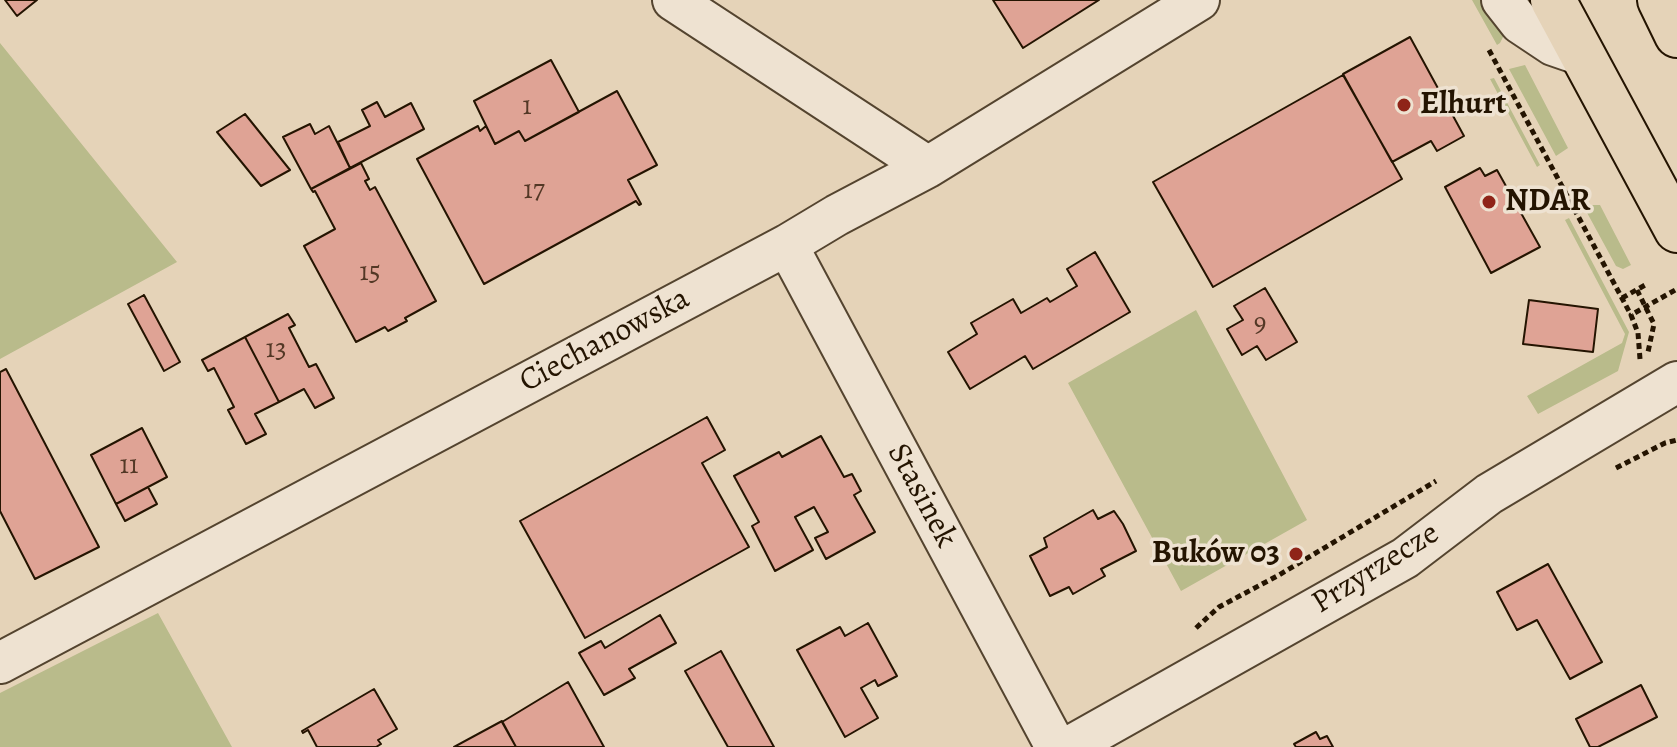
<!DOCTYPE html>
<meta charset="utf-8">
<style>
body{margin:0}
canvas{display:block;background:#e5d3b8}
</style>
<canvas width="1677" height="747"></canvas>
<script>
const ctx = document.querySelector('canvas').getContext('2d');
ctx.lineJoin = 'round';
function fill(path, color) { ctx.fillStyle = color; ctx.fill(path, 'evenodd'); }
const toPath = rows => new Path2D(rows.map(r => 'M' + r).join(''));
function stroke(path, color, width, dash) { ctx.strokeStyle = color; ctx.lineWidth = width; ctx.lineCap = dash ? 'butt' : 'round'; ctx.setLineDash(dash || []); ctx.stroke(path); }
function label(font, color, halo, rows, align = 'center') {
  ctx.font = font + ' Alegreya,serif'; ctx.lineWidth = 7; ctx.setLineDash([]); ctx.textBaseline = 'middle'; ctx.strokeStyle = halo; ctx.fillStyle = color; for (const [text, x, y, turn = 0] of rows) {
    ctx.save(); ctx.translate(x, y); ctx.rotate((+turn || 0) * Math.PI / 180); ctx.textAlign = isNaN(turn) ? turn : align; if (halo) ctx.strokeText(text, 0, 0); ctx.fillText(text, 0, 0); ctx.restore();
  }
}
fill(toPath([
 [1472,0,1483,0,1505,33,1500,43,1497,45],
 [0,43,177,262,0,359],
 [1525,65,1568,148,1556,156,1509,69],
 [1494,78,1540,165,1537,167,1490,79],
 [1593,205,1600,205,1631,265,1623,269,1616,266,1585,209],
 [1569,218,1629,332,1618,371,1538,414,1527,396,1622,343,1625,334,1565,220],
 [1196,310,1307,520,1181,591,1068,383],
 [158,613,232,747,0,747,0,693]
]), '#b9bb8b');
const building = toPath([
 [5,0,37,0,17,16,5,0],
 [993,0,1099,0,1023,48,993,0],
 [1410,37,1464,136,1437,151,1431,141,1392,162,1343,74,1410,37],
 [551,60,579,112,525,141,519,131,495,144,474,101,551,60],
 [1343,75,1402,179,1213,287,1153,182,1343,75],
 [617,91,657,165,628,180,641,204,639,205,636,201,484,284,417,159,478,126,480,131,486,126,495,144,519,131,525,141,617,91],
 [377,102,385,117,411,103,424,129,350,168,338,142,370,126,362,110,377,102],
 [245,114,290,170,261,186,217,132,245,114],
 [310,124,315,134,329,126,350,168,311,189,283,137,310,124],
 [361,163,369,179,365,181,370,190,375,187,436,301,405,318,407,321,388,331,385,327,356,342,304,246,335,229,315,191,313,192,311,189,361,163],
 [1480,168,1485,176,1497,170,1540,247,1491,273,1445,187,1480,168],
 [1095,252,1130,312,1033,369,1025,356,970,389,948,352,977,334,971,323,1013,299,1021,313,1047,298,1050,302,1077,286,1067,269,1095,252],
 [1265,288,1297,342,1266,360,1257,346,1242,355,1227,329,1243,320,1234,306,1265,288],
 [144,295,180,362,164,371,128,304,144,295],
 [1529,300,1598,309,1593,352,1523,344,1529,300],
 [288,314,295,325,289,328,309,367,316,364,334,398,315,408,304,389,279,402,245,337,288,314],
 [245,337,279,402,255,414,266,434,246,444,228,410,234,407,214,368,208,371,202,360,245,337],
 [6,369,99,547,35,579,0,511,0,372,6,369],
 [707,417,725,450,702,463,749,547,585,638,520,521,707,417],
 [142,428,167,477,116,504,91,455,142,428],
 [821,436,844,477,852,474,861,491,854,495,875,532,826,559,815,538,828,532,814,507,795,517,813,550,775,571,752,526,759,522,734,476,779,452,782,457,821,436],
 [148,487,157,504,125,521,116,504,148,487],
 [1093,510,1098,519,1114,511,1123,524,1136,551,1101,569,1105,576,1073,594,1069,587,1050,596,1030,556,1047,547,1044,538,1093,510],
 [1548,564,1602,662,1570,679,1537,620,1517,630,1497,592,1548,564],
 [660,615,676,643,629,669,635,678,604,695,579,653,601,641,605,648,660,615],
 [868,623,897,676,878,686,875,680,861,688,878,718,845,737,797,650,840,627,845,636,868,623],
 [721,651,774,747,728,747,685,671,721,651],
 [568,682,604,747,516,747,502,722,568,682],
 [1641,685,1657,717,1598,747,1590,747,1576,719,1641,685],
 [374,689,397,729,378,740,381,744,376,747,317,747,308,730,303,733,302,731,374,689],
 [502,721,516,747,454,747,502,721],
 [1316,732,1320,739,1327,736,1333,747,1296,747,1294,744,1316,732]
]);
fill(building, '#dfa395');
stroke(building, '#241401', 2);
const minor = toPath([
 [673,0,928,167],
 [1502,0,1520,23,1553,45,1582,55],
 [787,245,1056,747],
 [0,663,787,245,837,215,928,167,1199,0],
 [1069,747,1405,558,1489,494,1677,382]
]);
const primary = toPath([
 [1553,0,1677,230],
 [1660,0,1677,35]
]);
stroke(minor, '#54442f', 44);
stroke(primary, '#241401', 48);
stroke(toPath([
 [1489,50,1631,315],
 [1637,290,1654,324,1648,352],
 [1622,298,1647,284],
 [1640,359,1638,333,1631,315,1677,289],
 [1616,468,1665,443,1677,440],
 [1196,628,1219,607,1279,575,1436,481]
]), '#241401', 5, [6, 4]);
stroke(minor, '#eee2d1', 40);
stroke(primary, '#e5d3b8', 44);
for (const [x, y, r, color] of [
 [1404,105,8,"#8f2418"],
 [1489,202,8,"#8f2418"],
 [1296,554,8,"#8f2418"]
]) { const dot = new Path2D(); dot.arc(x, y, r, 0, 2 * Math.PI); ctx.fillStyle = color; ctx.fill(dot); stroke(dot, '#eee2d1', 3); }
label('28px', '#533826', null, [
 ["1",527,107],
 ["17",534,191],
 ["15",370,273],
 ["9",1260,324],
 ["13",276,350],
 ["11",129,466]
]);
label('bold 32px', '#241401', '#eee2d1', [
 ["Elhurt",1420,105],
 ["NDAR",1505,202],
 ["Buków 03",1280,554,"right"]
], 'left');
label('32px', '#241401', '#eee2d1', [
 ["Ciechanowska",605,341,-28],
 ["Stasinek",921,496,62],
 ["Przyrzecze",1376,569,-32]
]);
</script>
